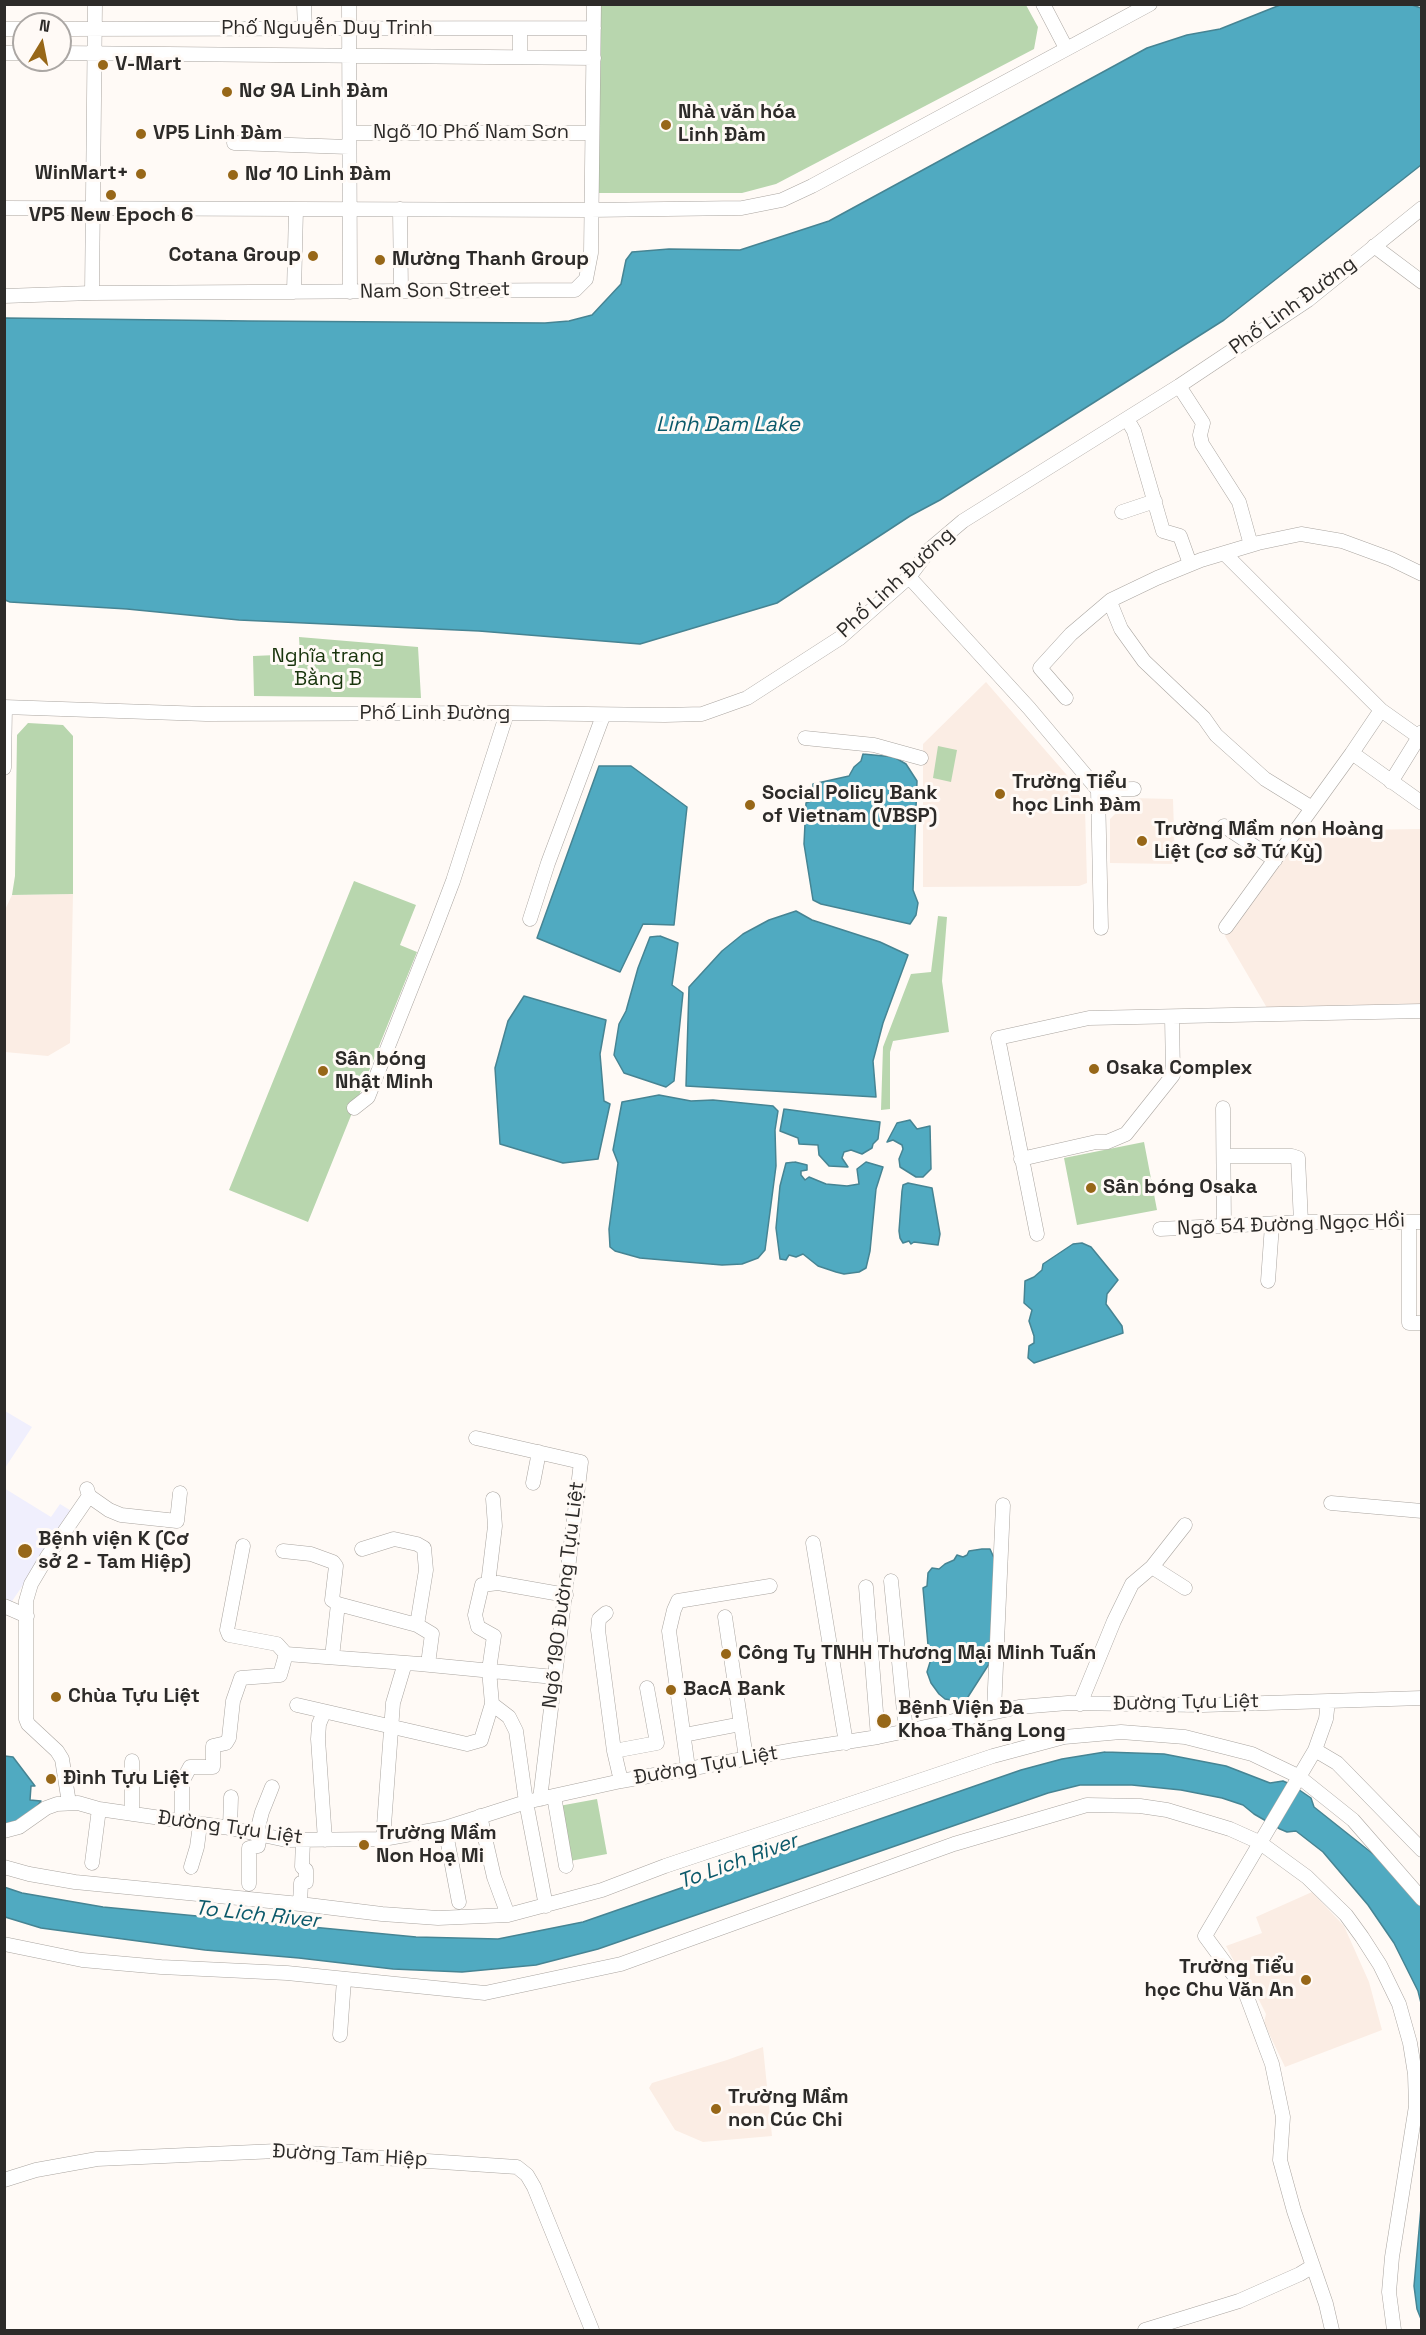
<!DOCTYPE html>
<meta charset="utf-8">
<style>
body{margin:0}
#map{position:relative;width:1426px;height:2335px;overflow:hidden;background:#fffaf6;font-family:"Space Grotesk",sans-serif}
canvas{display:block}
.frame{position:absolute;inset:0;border:6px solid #2d2b29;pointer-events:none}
.north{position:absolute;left:12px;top:12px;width:60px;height:60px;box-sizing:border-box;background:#fffaf6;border:2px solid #aba7a4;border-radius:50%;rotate:10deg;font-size:16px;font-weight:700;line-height:24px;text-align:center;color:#2d2b29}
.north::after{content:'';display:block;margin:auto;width:21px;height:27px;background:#976718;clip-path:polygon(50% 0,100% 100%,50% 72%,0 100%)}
</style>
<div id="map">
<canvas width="1426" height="2335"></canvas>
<div class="frame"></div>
<div class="north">N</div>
</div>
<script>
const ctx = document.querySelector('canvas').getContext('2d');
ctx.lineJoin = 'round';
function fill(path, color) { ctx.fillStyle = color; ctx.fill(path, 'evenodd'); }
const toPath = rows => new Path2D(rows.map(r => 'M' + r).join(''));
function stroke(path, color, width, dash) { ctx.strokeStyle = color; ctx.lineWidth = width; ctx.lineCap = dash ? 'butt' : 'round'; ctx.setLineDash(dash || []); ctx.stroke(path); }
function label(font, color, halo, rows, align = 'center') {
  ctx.font = font + ' "Space Grotesk",sans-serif'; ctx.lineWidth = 6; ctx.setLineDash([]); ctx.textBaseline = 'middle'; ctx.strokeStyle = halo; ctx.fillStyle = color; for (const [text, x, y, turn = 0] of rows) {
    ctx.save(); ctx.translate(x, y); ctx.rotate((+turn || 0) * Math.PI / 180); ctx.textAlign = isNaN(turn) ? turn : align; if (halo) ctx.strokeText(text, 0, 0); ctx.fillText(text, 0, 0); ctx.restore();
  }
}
fill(toPath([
 [986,682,1072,781,1085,807,1087,883,1079,886,923,887,923,744],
 [1131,798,1173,799,1175,864,1110,863,1110,819],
 [1421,829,1421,1005,1267,1008,1225,936,1300,831],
 [73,894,70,1043,48,1056,5,1052,4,912,12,895],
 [1312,1892,1344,1926,1369,1982,1382,2030,1285,2067,1264,2023,1266,2014,1258,1998,1252,1995,1226,1946,1262,1933,1256,1917],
 [763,2047,772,2136,703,2142,675,2130,649,2088,652,2083,727,2060]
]), '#fbede4');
fill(toPath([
 [5,1411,32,1427,5,1468],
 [4,1488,51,1517,60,1504,73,1512,8,1607,4,1605]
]), '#f0effd');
fill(toPath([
 [600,5,1026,5,1038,27,1034,49,776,184,742,193,596,193],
 [299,637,418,647,421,698,254,696,253,656,300,654],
 [28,723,63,725,73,736,73,894,12,895,15,876,17,735],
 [938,746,957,750,951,782,933,778],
 [354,881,416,905,400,945,417,952,308,1222,229,1190],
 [938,916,947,917,942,981,949,1032,893,1041,890,1052,890,1109,881,1110,883,1047,911,974,931,972],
 [1144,1142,1157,1210,1077,1225,1064,1158],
 [597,1799,607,1854,570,1861,559,1806]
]), '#b8d6ae');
const water = toPath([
 [1409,4,1421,8,1421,165,1224,320,940,500,910,516,777,603,640,644,479,631,239,620,127,609,10,602,5,600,5,318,249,321,545,323,569,321,592,315,621,284,626,260,632,252,669,249,740,250,829,221,1147,48,1187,35,1220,29,1280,5,1409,4],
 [863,754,894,757,906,764,917,781,913,890,918,903,916,915,910,924,821,904,813,900,804,844,806,803,813,800,813,784,849,776,854,767,861,761,863,754],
 [599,766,631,766,687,807,674,925,643,924,620,972,537,938,599,766],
 [796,911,812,920,880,942,908,955,883,1023,873,1061,876,1097,686,1086,689,987,722,951,743,934,769,920,796,911],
 [660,936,678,943,672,985,683,993,674,1081,666,1087,624,1073,614,1055,619,1024,626,1011,638,968,650,937,660,936],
 [524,996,606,1020,600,1054,604,1101,610,1104,598,1159,563,1163,500,1144,495,1068,508,1021,524,996],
 [659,1095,691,1101,713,1100,773,1106,778,1111,775,1130,776,1166,765,1250,758,1258,742,1264,722,1265,640,1258,615,1251,610,1247,609,1229,618,1163,613,1150,622,1102,659,1095],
 [784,1109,880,1122,878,1139,873,1144,872,1148,862,1154,851,1150,844,1152,842,1158,848,1167,829,1166,819,1155,818,1145,799,1144,798,1138,780,1131,784,1109],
 [910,1120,917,1129,930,1126,931,1169,923,1177,916,1177,900,1167,899,1159,903,1149,902,1145,893,1140,887,1142,897,1123,910,1120],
 [795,1162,807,1165,807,1170,801,1171,801,1175,805,1180,809,1177,826,1184,847,1186,859,1184,857,1169,866,1162,883,1167,876,1189,870,1251,866,1268,859,1272,844,1274,836,1272,818,1266,803,1254,796,1257,789,1255,786,1260,780,1259,776,1228,780,1186,786,1163,795,1162],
 [908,1183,932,1188,940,1234,938,1245,914,1242,911,1244,909,1241,903,1243,900,1238,899,1231,902,1191,903,1185,908,1183],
 [1082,1243,1091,1247,1118,1280,1107,1294,1106,1304,1122,1326,1123,1333,1034,1363,1028,1358,1029,1346,1034,1343,1034,1336,1029,1321,1032,1310,1024,1303,1025,1281,1034,1277,1042,1270,1043,1264,1073,1244,1082,1243],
 [982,1549,990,1549,995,1560,995,1627,989,1664,966,1700,957,1701,945,1699,939,1694,931,1683,927,1672,931,1659,928,1645,923,1588,927,1586,928,1573,932,1568,939,1569,945,1564,954,1560,957,1555,963,1557,967,1555,969,1551,982,1549],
 [1105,1752,1164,1754,1226,1766,1270,1783,1283,1781,1292,1785,1311,1798,1314,1807,1387,1865,1421,1906,1421,2003,1418,1991,1394,1943,1368,1905,1323,1852,1296,1831,1287,1832,1280,1829,1254,1814,1243,1805,1222,1798,1181,1790,1132,1785,1080,1785,1048,1793,598,1949,536,1965,462,1972,393,1969,299,1958,205,1950,41,1928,5,1917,4,1887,22,1893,103,1907,416,1937,498,1939,583,1922,1021,1770,1062,1759,1105,1752],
 [5,1756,13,1757,35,1786,31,1786,30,1800,41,1801,32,1813,5,1830,5,1756],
 [1421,2208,1421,2319,1417,2309,1414,2286,1421,2208]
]);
fill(water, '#50aac1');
stroke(water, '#468493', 1.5);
const minor = toPath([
 [304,4,305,30],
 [349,4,350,292],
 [1043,4,1066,48],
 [4,29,24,29],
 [60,29,594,28],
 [520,30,520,57],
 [4,53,24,53],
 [60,53,594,58],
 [350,133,592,133],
 [234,143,349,147],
 [4,208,590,210,742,208,782,200,812,186,1150,4],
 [400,209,401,291],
 [1374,246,1422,282],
 [294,292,296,209],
 [92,293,95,4],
 [4,296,92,293,575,290,586,279,591,253,594,4],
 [1179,386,1203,423,1200,435,1202,444,1239,502,1251,545],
 [1127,419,1134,431,1163,531,1180,536,1190,564],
 [1122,512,1155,501],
 [1224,553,1381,710,1419,737],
 [909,577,1029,708,1098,790,1101,928],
 [1110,602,1121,629,1144,661,1204,718,1216,735,1265,779,1312,808],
 [1066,698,1040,668,1071,634,1111,600,1157,578,1201,560,1258,543,1301,534,1342,541,1391,559,1422,574],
 [4,707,206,714,507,713,665,715,702,714,747,698,840,638,909,577,930,549,963,521,1179,386,1308,300,1422,208],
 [1381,710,1352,753,1422,803],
 [805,738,874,745,921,758],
 [4,768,5,707],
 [1391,782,1422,732],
 [1098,790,1134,789],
 [1224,826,1275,860],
 [530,919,548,863,603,716],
 [1226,927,1352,753],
 [354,1108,368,1097,434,931,453,881,507,713],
 [1223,1108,1224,1227],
 [1224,1156,1292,1156,1298,1158,1301,1222],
 [1021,1159,1096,1142,1107,1142,1126,1134,1173,1075,1172,1017],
 [1409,1222,1409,1323,1422,1323],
 [1160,1229,1301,1222,1422,1222],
 [1037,1234,998,1038,1089,1018,1422,1011],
 [1268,1281,1272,1225],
 [476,1438,581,1462,540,1799],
 [533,1483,539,1452],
 [87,1489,89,1496,109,1510,121,1515,177,1521,180,1493],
 [1331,1503,1422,1511],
 [813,1543,846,1743],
 [243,1546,227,1630,229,1635,277,1644,286,1654,420,1664,554,1677],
 [362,1549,394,1539,417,1544,424,1548,426,1570,417,1625],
 [283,1551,311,1554,333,1562,336,1566,332,1600,338,1604,417,1625,432,1634,428,1664],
 [1152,1567,1185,1588],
 [891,1581,906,1732],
 [488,1584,495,1526,493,1499],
 [866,1587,878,1737],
 [4,1606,27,1616],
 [606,1613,599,1619,598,1630,614,1751,621,1781],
 [725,1617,746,1758],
 [332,1657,338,1604],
 [1328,1701,1326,1719,1315,1750,1205,1936,1244,1989,1272,2064,1283,2117,1280,2160,1294,2211,1326,2304,1332,2330],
 [1080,1704,1114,1621,1132,1584,1152,1567,1185,1525],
 [297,1705,467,1744,481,1740,492,1704],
 [994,1711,1003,1505],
 [324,1712,319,1724,318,1739,325,1840],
 [684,1735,741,1724],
 [1315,1750,1337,1763,1422,1850],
 [614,1751,657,1743,647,1688],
 [132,1761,132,1814],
 [688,1768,669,1631,674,1610,678,1601,770,1586],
 [554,1796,566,1866],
 [69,1803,62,1759,57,1751,28,1724,26,1719,26,1601,31,1584,47,1557,89,1496],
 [480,1816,494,1877,508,1915],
 [182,1821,182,1782,190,1767,213,1767,213,1746,226,1743,229,1738,233,1701,241,1678,280,1675,286,1654],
 [230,1828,231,1797],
 [445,1828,459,1902],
 [4,1831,19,1827,46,1808,57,1804,78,1803,99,1809,230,1828,286,1840,383,1839,445,1828,526,1802,621,1781,794,1750,878,1737,1019,1707,1068,1703,1203,1705,1422,1698],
 [256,1835,262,1812,272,1787],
 [383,1839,393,1703,405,1663],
 [92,1863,99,1809],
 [4,1867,29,1874,75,1882,300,1904,382,1914,438,1918,508,1915,602,1890,665,1866,993,1756,1064,1737,1121,1732,1185,1737,1252,1754,1298,1776,1353,1820,1422,1899],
 [191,1867,197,1847,200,1825],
 [249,1884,249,1848,258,1846,260,1836],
 [300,1904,301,1883,306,1882,306,1870,302,1867,303,1840],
 [546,1906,526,1802,516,1731,509,1717,492,1704,489,1670,494,1636,478,1627,475,1615,482,1585,498,1583,566,1595],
 [4,1944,82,1960,161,1967,287,1973,485,1993,621,1964,954,1844,1087,1805,1140,1806,1167,1810,1230,1829,1259,1842,1307,1877,1346,1915,1362,1937,1380,1965,1399,2004,1410,2043,1415,2074,1416,2106,1392,2257,1389,2292,1394,2330],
 [340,2035,344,1980],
 [4,2180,36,2170,97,2159,277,2151,517,2167,527,2175,534,2187,592,2330],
 [1145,2330,1239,2301,1300,2274,1313,2266]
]);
stroke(minor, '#aaa5a0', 15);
stroke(minor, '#fff', 14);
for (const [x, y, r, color] of [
 [103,65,6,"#976718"],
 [227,92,6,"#976718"],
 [666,125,6,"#976718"],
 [141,134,6,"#976718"],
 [141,174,6,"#976718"],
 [233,175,6,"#976718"],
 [111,195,6,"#976718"],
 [313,256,6,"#976718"],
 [380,260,6,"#976718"],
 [1000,794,6,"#976718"],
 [750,805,6,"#976718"],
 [1142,841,6,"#976718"],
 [1094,1069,6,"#976718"],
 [323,1071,6,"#976718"],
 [1091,1188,6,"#976718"],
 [25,1551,8,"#976718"],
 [726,1654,6,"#976718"],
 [671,1690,6,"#976718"],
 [56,1697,6,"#976718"],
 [884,1721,8,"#976718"],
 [51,1779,6,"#976718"],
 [364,1845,6,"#976718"],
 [1306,1980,6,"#976718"],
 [716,2109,6,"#976718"]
]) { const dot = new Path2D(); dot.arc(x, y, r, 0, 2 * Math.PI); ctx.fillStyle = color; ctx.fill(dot); stroke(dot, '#fffaf6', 2); }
label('20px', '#2d2b29', '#fffaf6', [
 ["Phố Nguyễn Duy Trinh",327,29],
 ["Ngõ 10 Phố Nam Sơn",471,133],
 ["Nam Son Street",435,291,-1],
 ["Phố Linh Đường",1293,306,-36],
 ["Phố Linh Đường",896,583,-43],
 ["Phố Linh Đường",435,714],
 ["Ngõ 54 Đường Ngọc Hồi",1291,1225,-2],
 ["Ngõ 190 Đường Tựu Liệt",564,1595,-83],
 ["Đường Tựu Liệt",1186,1703,-1],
 ["Đường Tựu Liệt",706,1766,-10],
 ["Đường Tựu Liệt",230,1828,8],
 ["Đường Tam Hiệp",350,2156,3]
]);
label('bold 20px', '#2d2b29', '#fffaf6', [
 ["V-Mart",115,65],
 ["Nơ 9A Linh Đàm",239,92],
 ["Nhà văn hóa",678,113],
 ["Linh Đàm",678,136],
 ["VP5 Linh Đàm",153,134],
 ["WinMart+",129,174,"right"],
 ["Nơ 10 Linh Đàm",245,175],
 ["VP5 New Epoch 6",111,216,"center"],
 ["Cotana Group",301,256,"right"],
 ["Mường Thanh Group",392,260],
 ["Trường Tiểu",1012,783],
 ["học Linh Đàm",1012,806],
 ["Social Policy Bank",762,794],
 ["of Vietnam (VBSP)",762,817],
 ["Trường Mầm non Hoàng",1154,830],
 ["Liệt (cơ sở Tứ Kỳ)",1154,853],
 ["Sân bóng",335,1060],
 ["Nhật Minh",335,1083],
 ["Osaka Complex",1106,1069],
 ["Sân bóng Osaka",1103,1188],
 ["Bệnh viện K (Cơ",38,1540],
 ["sở 2 - Tam Hiệp)",38,1563],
 ["Công Ty TNHH Thương Mại Minh Tuấn",738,1654],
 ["BacA Bank",683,1690],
 ["Chùa Tựu Liệt",68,1697],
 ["Bệnh Viện Đa",898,1709],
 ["Khoa Thăng Long",898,1732],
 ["Đình Tựu Liệt",63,1779],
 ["Trường Mầm",376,1834],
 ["Non Hoạ Mi",376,1857],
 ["Trường Tiểu",1294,1968,"right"],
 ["học Chu Văn An",1294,1991,"right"],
 ["Trường Mầm",728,2098],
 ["non Cúc Chi",728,2121]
], 'left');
label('20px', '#18340c', '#fffaf6', [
 ["Nghĩa trang",328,657],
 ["Bằng B",328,680]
]);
label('italic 21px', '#0b596a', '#fffaf6', [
 ["Linh Dam Lake",728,425],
 ["To Lich River",738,1862,-20],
 ["To Lich River",257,1915,6]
]);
</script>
